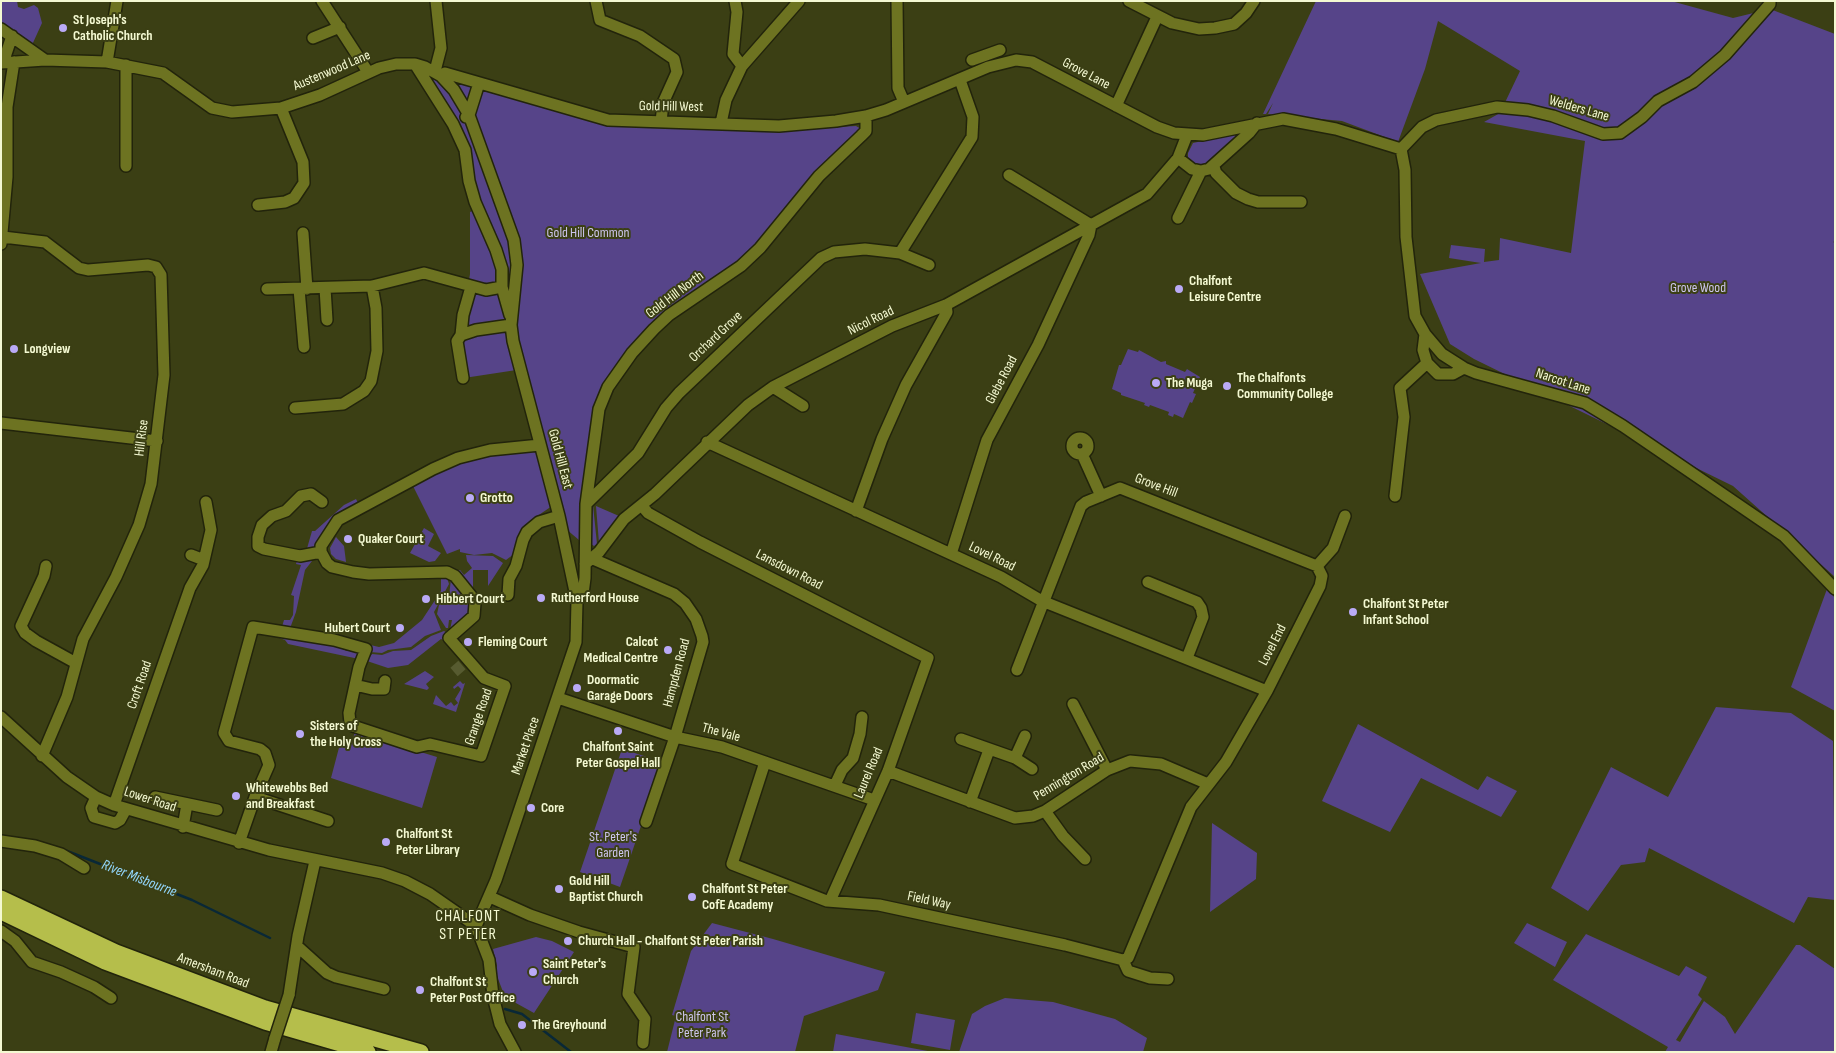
<!DOCTYPE html>
<style>
body{margin:0}
#map{position:relative;width:1836px;height:1053px;overflow:hidden;background:#3b3f14;font-family:"Sofia Sans Condensed",sans-serif}
canvas{display:block}
.frame{position:absolute;inset:0;border:2px solid #f4f9d2;pointer-events:none}
</style>
<div id="map">
<canvas width="1836" height="1053"></canvas>
<div class="frame"></div>
</div>
<script>
const ctx = document.querySelector('canvas').getContext('2d');
ctx.lineJoin = 'round';
function fill(path, color) { ctx.fillStyle = color; ctx.fill(path, 'evenodd'); }
const toPath = rows => new Path2D(rows.map(r => 'M' + r).join(''));
function stroke(path, color, width, dash) { ctx.strokeStyle = color; ctx.lineWidth = width; ctx.lineCap = dash ? 'butt' : 'round'; ctx.setLineDash(dash || []); ctx.stroke(path); }
function label(font, color, halo, rows, align = 'center') {
  ctx.font = font + ' "Sofia Sans Condensed",sans-serif'; ctx.lineWidth = 4; ctx.setLineDash([]); ctx.textBaseline = 'middle'; ctx.strokeStyle = halo; ctx.fillStyle = color; for (const [text, x, y, turn = 0] of rows) {
    ctx.save(); ctx.translate(x, y); ctx.rotate((+turn || 0) * Math.PI / 180); ctx.textAlign = isNaN(turn) ? turn : align; if (halo) ctx.strokeText(text, 0, 0); ctx.fillText(text, 0, 0); ctx.restore();
  }
}
fill(toPath([
 [1,1,17,1,18,7,24,9,34,5,38,8,42,23,32,45,1,23],
 [1316,1,1671,1,1733,18,1770,9,1835,34,1835,239,1833,243,1835,241,1835,577,1733,486,1474,359,1450,344,1420,274,1481,263,1449,258,1451,245,1485,249,1484,262,1499,260,1500,238,1571,253,1585,141,1484,122,1500,113,1520,71,1438,21,1425,69,1398,142,1342,121,1268,114,1273,103,1266,114,1263,114],
 [423,71,599,122,777,130,856,126,861,129,753,251,680,305,602,391,579,540,566,529,523,369,464,378,459,346,470,274,470,212,479,208,469,165],
 [1244,132,1207,168,1193,166,1188,160,1188,153,1193,143],
 [1128,349,1138,352,1139,350,1161,362,1166,361,1166,364,1185,372,1187,369,1200,377,1193,393,1196,394,1192,403,1190,402,1183,418,1174,414,1173,417,1168,415,1169,412,1150,405,1149,407,1144,405,1145,403,1121,395,1121,393,1112,389,1119,365,1121,365],
 [535,449,552,506,530,521,520,533,514,554,506,560,492,553,474,555,460,552,460,549,447,554,412,484,463,460],
 [356,499,359,505,319,548,306,552,312,531,315,531,344,505],
 [593,505,597,544,594,546,591,544,590,507],
 [596,506,619,516,599,543],
 [424,528,434,534,428,546,441,553,435,561,429,562,410,553],
 [336,537,344,546,346,562,336,559,331,554,330,548],
 [466,555,493,556,503,563,488,586,488,570,473,570,473,593,456,571,460,570,464,575,472,568,467,561],
 [298,557,311,557,312,561,305,570,296,612,289,631,281,630,284,620,290,620,293,615,294,596,291,595,301,565,296,564],
 [441,577,447,578,449,584,434,612,441,630,425,636,411,647,388,650,382,653,370,652,366,644,379,647,394,643,422,620,441,591],
 [451,579,470,604,470,612,450,630,452,620,449,620,448,628,446,628,437,614,439,605,449,596],
 [1827,589,1835,598,1835,711,1791,687],
 [444,631,449,634,445,641,441,639,408,665,388,668,367,661,372,654,382,655,393,651,411,650,431,636],
 [278,635,338,645,340,648,347,651,355,649,359,653,359,659,288,644,285,640,277,637],
 [425,671,434,677,426,684,429,688,427,690,404,684],
 [460,681,463,684,465,683,456,712,433,704,436,695,446,706,451,702,454,706,458,703,455,699,461,689,458,686,454,689,453,687],
 [1716,707,1791,713,1833,741,1835,900,1808,897,1794,923,1649,848,1645,862,1621,865,1588,911,1551,888,1611,767,1668,797],
 [1358,724,1478,790,1487,776,1517,791,1501,817,1421,778,1390,832,1322,801],
 [355,732,437,757,422,808,331,778,341,740,351,744],
 [622,749,663,762,620,887,580,872],
 [1212,823,1257,853,1256,879,1210,912],
 [712,923,773,939,885,972,878,990,804,1016,795,1052,667,1052,676,1016,672,1015,691,951],
 [1527,923,1567,942,1555,967,1514,943],
 [1586,934,1679,976,1686,966,1707,977,1698,995,1702,999,1676,1040,1680,1042,1704,1001,1725,1017,1735,1034,1796,945,1800,945,1835,969,1835,1052,1665,1052,1668,1047,1553,980],
 [536,937,552,941,574,952,534,1013,505,997,495,971,497,966,493,949],
 [1005,998,1053,1002,1115,1019,1147,1038,1143,1052,959,1052,972,1014,985,1006],
 [916,1013,955,1020,950,1050,911,1043],
 [836,1034,933,1052,833,1052]
]), '#564489');
stroke(toPath([
 [67,851,192,900,270,938],
 [505,1009,522,1014,571,1052]
]), '#092837', 2.5);
stroke(toPath([
 [454,672,462,665]
]), '#575b30', 11, [11, 5.5]);
const minor = toPath([
 [322,1,368,72],
 [596,1,600,20,640,36,674,59,677,72,663,103,661,122],
 [735,1,737,12,733,54,742,66],
 [897,1,898,88,904,102],
 [1129,1,1172,23,1199,29,1215,28,1234,24,1246,13,1254,1],
 [1,29,45,60],
 [313,38,340,27],
 [972,60,1000,50],
 [107,62,117,1],
 [1,63,45,60,107,62,163,73,212,108,232,112,281,108,320,95,379,68,396,64,415,64,425,67,441,76,454,90,469,115,514,240,517,265,511,325,513,341,559,516,577,601,576,642,496,880,476,926],
 [3,63,12,36],
 [415,64,453,124,465,150,469,181,475,202,496,250,502,269,502,287],
 [126,65,126,166],
 [435,71,441,48,436,1],
 [441,76,445,73,608,120,779,126,836,121,866,116,886,110,988,67,1016,60,1032,62,1157,127,1174,133,1203,135,1283,119,1336,129,1401,149],
 [1116,106,1157,17],
 [466,117,469,115,479,83],
 [721,123,726,100,742,66,799,1],
 [1401,149,1405,170,1406,237,1415,316,1425,334,1442,354,1464,368,1476,373,1585,403,1623,426,1784,536,1835,589],
 [1401,149,1422,127,1436,120,1497,107,1528,110,1553,116,1603,134,1620,133,1642,117,1658,101,1693,82,1725,55,1770,4,1770,1],
 [1178,158,1192,169,1201,171,1209,169,1249,133,1257,123],
 [1214,167,1216,173,1236,193,1248,199,1258,202,1301,202],
 [258,205,285,202,294,198,304,183,303,162,281,108],
 [1178,218,1201,171],
 [303,233,307,289],
 [3,237,45,242,79,268,88,270,148,265,156,267,161,275,164,375,151,484,139,525,116,577,83,639,67,697,42,756],
 [1,244,7,177,7,107,14,62],
 [900,253,929,265],
 [325,288,327,320],
 [267,289,372,286,424,273,486,290,502,287,510,315],
 [299,289,304,347],
 [1425,334,1423,350,1427,363,1438,374,1453,374,1464,368],
 [461,335,463,315,471,287],
 [463,378,457,341,461,335,476,330,511,325],
 [773,387,803,406],
 [295,408,343,404,364,391,371,381,377,351,376,308,372,286],
 [1,423,157,441],
 '1072 446a8 8 0 1 1 16 0a8 8 0 1 1-16 0Z',
 [707,442,1001,577,1042,601,1267,691],
 [1082,454,1101,496],
 [1395,496,1404,417,1400,388,1427,363],
 [586,504,638,453,666,408,679,393,821,258,834,252,865,249,900,253,972,137,973,117,960,80],
 [642,506,648,513,700,542,928,658,888,771,830,901],
 [856,511,882,439,906,385,947,312,946,305],
 [321,552,300,556,264,549,258,546,258,537,262,525,272,516,286,511,301,496,311,494,322,502],
 [951,554,987,440,1038,345,1089,235,1091,225,1009,175],
 [191,555,204,560],
 [593,559,674,594,685,603,696,619,702,636,703,642,675,737,646,822],
 [585,564,599,552,624,519,655,494,748,405,773,387,892,326,946,305,1147,194,1178,158,1187,135],
 [46,566,44,576,21,626,25,633,36,641,76,663],
 [1148,582,1197,602,1201,608,1203,617,1187,658],
 [508,595,509,579,516,566,523,540,527,532,539,522,559,516],
 [577,601,583,594,585,578,586,504,599,409,608,387,632,353,654,329,669,315,741,266,760,248,819,176,861,136,866,131,866,116],
 [1017,670,1081,506,1086,502,1120,488,1317,566],
 [355,685,372,689,384,689,385,681],
 [558,698,675,737,722,747,874,800],
 [1073,704,1107,770],
 [1,717,67,777,96,797,114,805,269,850,382,873,405,881,430,894,476,926,489,960,493,996,500,1024,515,1052],
 [961,739,1015,758,1032,769],
 [1015,758,1025,736],
 [765,762,732,864,827,901,879,905,1065,945,1123,960],
 [888,771,1015,818,1033,816,1045,811,1107,770,1130,761,1161,764,1208,784],
 [835,785,842,770,853,758,860,734,862,717],
 [96,797,91,808,94,817,115,823,120,820,126,809],
 [155,797,217,810],
 [255,797,328,821],
 [970,802,989,750],
 [114,805,190,588,203,565,211,530,206,502],
 [1045,811,1063,836,1085,859],
 [183,827,187,804],
 [1,841,35,846,61,854,84,868],
 [239,843,255,797,269,765,265,753,260,749,229,741,224,733,253,627,334,640,366,649,359,667,349,713,350,723,353,726,417,747,430,744,481,756,505,686,484,678,449,638,474,616,475,603,472,597,455,576,447,572,369,574,353,572,332,567,327,563,321,552,321,546,338,520,433,469,458,458,490,450,540,445],
 [490,897,530,915,579,932,634,947,628,994,645,1019,643,1043],
 [1,931,15,941,32,962,61,972,94,987,111,998],
 [297,946,327,973,336,977,384,989],
 [1123,960,1128,958,1191,807,1226,762,1267,691,1320,586,1322,576,1317,566,1333,548,1345,516],
 [1123,960,1128,971,1150,978,1168,979],
 [289,995,298,936,315,861],
 [271,1052,275,1038]
]);
const highway = toPath([
 [1,898,116,952,265,1008,421,1052],
 [1,912,105,962,265,1022,368,1052]
]);
stroke(minor, '#22240b', 14);
stroke(highway, '#22240b', 18);
stroke(minor, '#6d7321', 11);
stroke(highway, '#b5be4b', 15);
const minorBridge = toPath([
 [275,1038,289,995]
]);
stroke(minorBridge, '#22240b', 14, []);
stroke(minorBridge, '#6d7321', 11);
for (const [x, y, r, color] of [
 [63,28,5,"#baaaf6"],
 [1179,289,5,"#baaaf6"],
 [14,349,5,"#baaaf6"],
 [1156,383,5,"#baaaf6"],
 [1227,386,5,"#baaaf6"],
 [470,498,5,"#baaaf6"],
 [348,539,5,"#baaaf6"],
 [541,598,5,"#baaaf6"],
 [426,599,5,"#baaaf6"],
 [1353,612,5,"#baaaf6"],
 [400,628,5,"#baaaf6"],
 [468,642,5,"#baaaf6"],
 [668,650,5,"#baaaf6"],
 [577,688,5,"#baaaf6"],
 [618,731,5,"#baaaf6"],
 [300,734,5,"#baaaf6"],
 [236,796,5,"#baaaf6"],
 [531,808,5,"#baaaf6"],
 [386,842,5,"#baaaf6"],
 [559,889,5,"#baaaf6"],
 [692,897,5,"#baaaf6"],
 [568,941,5,"#baaaf6"],
 [533,972,5,"#baaaf6"],
 [420,990,5,"#baaaf6"],
 [522,1025,5,"#baaaf6"]
]) { const dot = new Path2D(); dot.arc(x, y, r, 0, 2 * Math.PI); ctx.fillStyle = color; ctx.fill(dot); stroke(dot, '#3b3f14', 2); }
label('bold 14px', '#f4f9d2', '#3b3f14', [
 ["St Joseph's",73,20],
 ["Catholic Church",73,36],
 ["Chalfont",1189,281],
 ["Leisure Centre",1189,297],
 ["Longview",24,349],
 ["The Chalfonts",1237,378],
 ["Community College",1237,394],
 ["The Muga",1166,383],
 ["Grotto",480,498],
 ["Quaker Court",358,539],
 ["Rutherford House",551,598],
 ["Hibbert Court",436,599],
 ["Chalfont St Peter",1363,604],
 ["Infant School",1363,620],
 ["Hubert Court",390,628,"right"],
 ["Fleming Court",478,642],
 ["Calcot",658,642,"right"],
 ["Medical Centre",658,658,"right"],
 ["Doormatic",587,680],
 ["Garage Doors",587,696],
 ["Sisters of",310,726],
 ["the Holy Cross",310,742],
 ["Chalfont Saint",618,747,"center"],
 ["Peter Gospel Hall",618,763,"center"],
 ["Whitewebbs Bed",246,788],
 ["and Breakfast",246,804],
 ["Core",541,808],
 ["Chalfont St",396,834],
 ["Peter Library",396,850],
 ["Gold Hill",569,881],
 ["Baptist Church",569,897],
 ["Chalfont St Peter",702,889],
 ["CofE Academy",702,905],
 ["Church Hall - Chalfont St Peter Parish",578,941],
 ["Saint Peter's",543,964],
 ["Church",543,980],
 ["Chalfont St",430,982],
 ["Peter Post Office",430,998],
 ["The Greyhound",532,1025]
], 'left');
label('14px', '#f4f9d2', '#3b3f14', [
 ["Austenwood Lane",332,71,-23],
 ["Grove Lane",1086,74,28],
 ["Gold Hill West",671,107,1],
 ["Welders Lane",1579,109,16],
 ["Gold Hill North",675,295,-37],
 ["Nicol Road",871,321,-26],
 ["Orchard Grove",716,337,-43],
 ["Glebe Road",1002,380,-62],
 ["Narcot Lane",1563,382,18],
 ["Hill Rise",142,438,-83],
 ["Gold Hill East",560,459,75],
 ["Grove Hill",1156,486,21],
 ["Lovel Road",992,557,26],
 ["Lansdown Road",789,570,27],
 ["Lovel End",1273,645,-63],
 ["Hampden Road",677,673,-75],
 ["Croft Road",140,685,-71],
 ["Grange Road",479,717,-71],
 ["The Vale",721,733,15],
 ["Market Place",526,746,-71],
 ["Laurel Road",869,773,-67],
 ["Pennington Road",1069,777,-31],
 ["Lower Road",150,800,18],
 ["Field Way",929,901,12],
 ["Amersham Road",213,971,21]
]);
label('14px', '#cdc5ee', '#3b3f14', [
 ["Gold Hill Common",588,233],
 ["Grove Wood",1698,288],
 ["St. Peter's",613,837],
 ["Garden",613,853],
 ["Chalfont St",702,1017],
 ["Peter Park",702,1033]
]);
label('italic 15px', '#92d6fb', '#3b3f14', [
 ["River Misbourne",139,879,21]
]);
ctx.letterSpacing = '1px';
label('16px', '#f4f9d2', '#3b3f14', [
 ["CHALFONT",468,917],
 ["ST PETER",468,935]
]);
ctx.letterSpacing = '0px';
</script>
